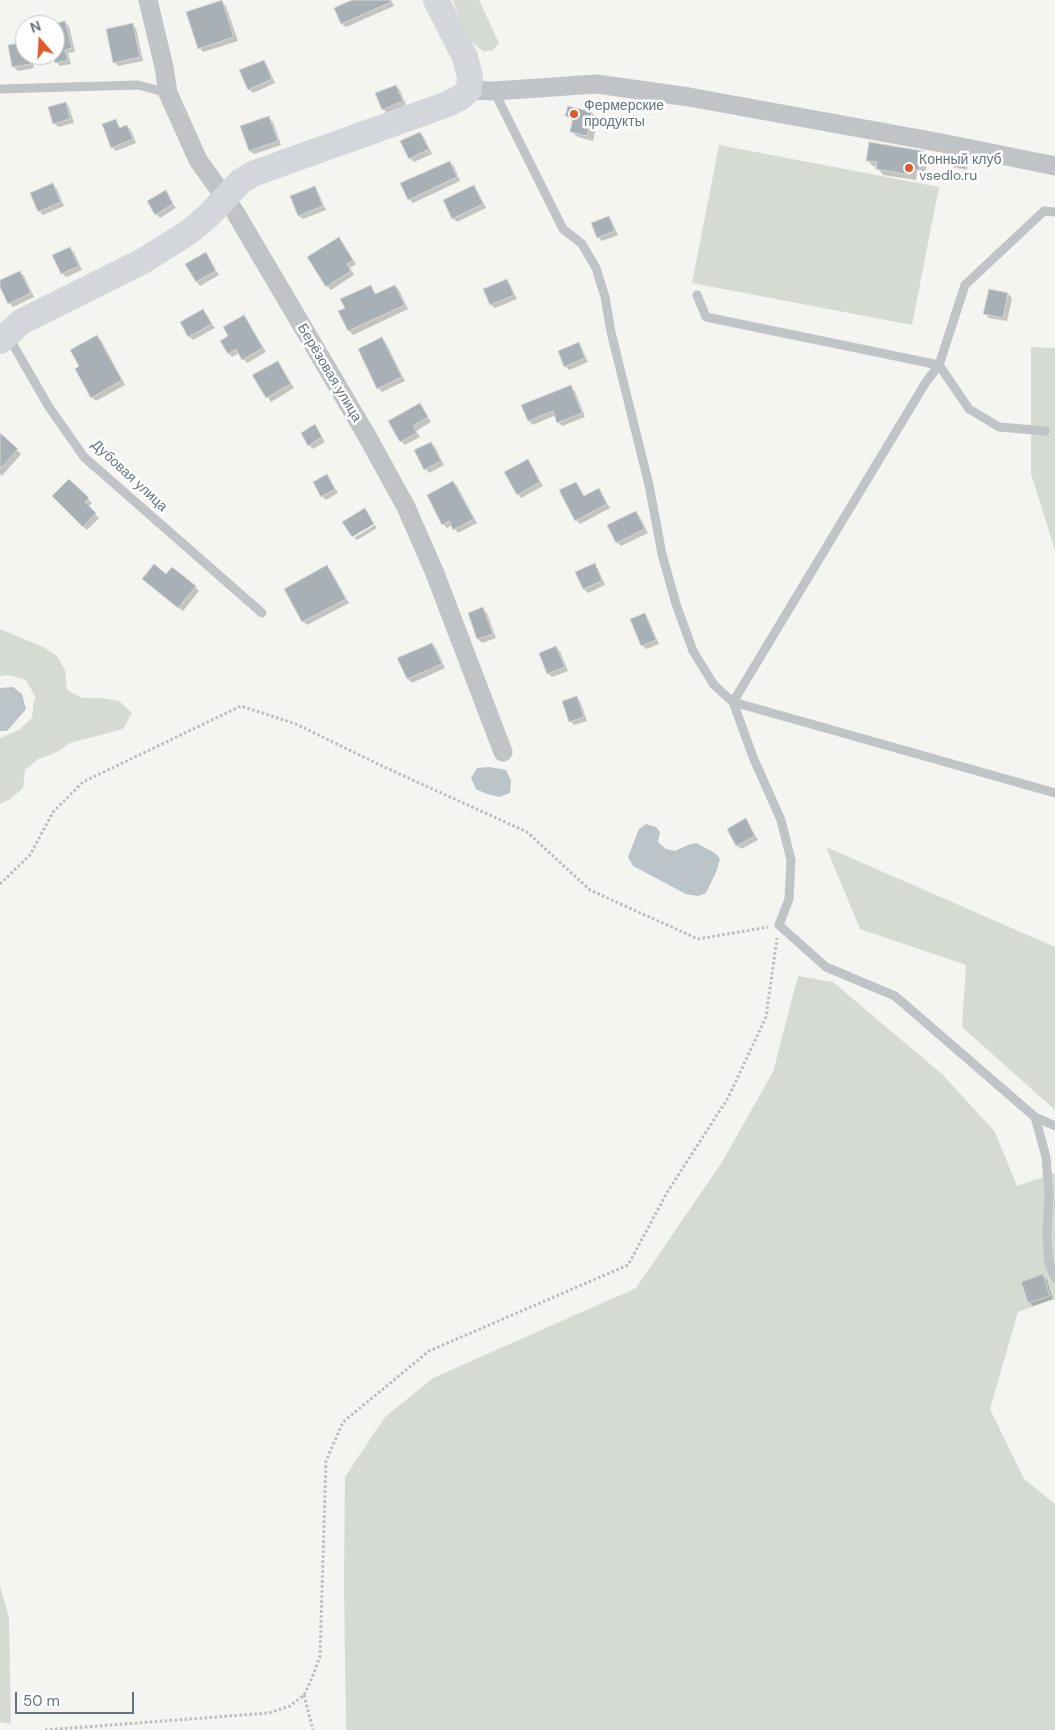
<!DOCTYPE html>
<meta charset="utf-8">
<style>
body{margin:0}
#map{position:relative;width:1055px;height:1730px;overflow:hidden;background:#f4f4f1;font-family:"DM Sans",sans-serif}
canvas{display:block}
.north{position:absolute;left:15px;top:15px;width:50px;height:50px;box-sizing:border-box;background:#fff;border:1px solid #c1c7cc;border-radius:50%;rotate:341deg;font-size:14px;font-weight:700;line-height:20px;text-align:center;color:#657380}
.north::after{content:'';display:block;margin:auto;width:18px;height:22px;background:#db5b2a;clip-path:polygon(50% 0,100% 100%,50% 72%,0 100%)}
.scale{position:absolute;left:15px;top:1692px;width:119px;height:22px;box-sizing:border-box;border:2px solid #657380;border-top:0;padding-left:6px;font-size:15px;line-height:18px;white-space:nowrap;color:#657380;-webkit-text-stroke:4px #fff;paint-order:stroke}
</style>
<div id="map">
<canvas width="1055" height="1730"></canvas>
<div class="north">N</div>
<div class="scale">50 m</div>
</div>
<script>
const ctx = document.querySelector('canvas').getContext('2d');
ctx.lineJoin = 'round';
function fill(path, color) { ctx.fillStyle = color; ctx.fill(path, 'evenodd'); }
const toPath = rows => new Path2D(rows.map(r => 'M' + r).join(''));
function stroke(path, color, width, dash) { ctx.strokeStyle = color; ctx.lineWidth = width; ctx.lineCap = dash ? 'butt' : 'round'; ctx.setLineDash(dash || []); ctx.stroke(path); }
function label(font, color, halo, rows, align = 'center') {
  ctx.font = font + ' "DM Sans",sans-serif'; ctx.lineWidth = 5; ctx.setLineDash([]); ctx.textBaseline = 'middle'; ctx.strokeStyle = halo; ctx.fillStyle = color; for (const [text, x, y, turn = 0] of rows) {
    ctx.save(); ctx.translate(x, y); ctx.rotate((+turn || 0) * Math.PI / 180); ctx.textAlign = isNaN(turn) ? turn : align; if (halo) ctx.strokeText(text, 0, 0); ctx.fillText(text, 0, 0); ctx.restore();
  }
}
fill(toPath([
 [453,0,479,0,499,43,493,50,484,52,470,40,465,32],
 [719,145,939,187,912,325,692,283],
 [1031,347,1055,348,1055,550,1031,474],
 [0,629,43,647,57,656,65,670,67,690,82,698,100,698,119,701,132,713,123,729,70,743,55,753,38,759,25,770,23,788,10,799,0,804,0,738,19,730,32,718,34,700,36,698,26,680,8,675,0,676],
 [826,847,1055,947,1055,1110,962,1027,966,965,860,929],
 [798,976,833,982,943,1075,995,1132,1017,1186,1055,1173,1055,1299,1018,1312,990,1409,1024,1479,1055,1504,1055,1730,346,1730,344,1583,345,1477,385,1417,433,1378,636,1288,722,1162,773,1072],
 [0,1586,9,1618,11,1724,0,1722]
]), '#d5dbd2');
fill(toPath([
 [13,687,22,694,26,709,7,731,0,731,0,688],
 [489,767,506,770,511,781,510,793,499,797,487,794,476,789,471,778,477,768],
 [646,824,656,827,660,832,658,842,666,849,675,851,688,845,696,843,715,853,720,859,717,870,706,893,698,896,686,894,633,866,628,857,639,829]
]), '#bbc4c9');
fill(toPath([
 [355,0,391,0,394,6,346,27,342,24],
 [222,2,226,6,238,41,203,52,200,48],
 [65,22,69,26,75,52,68,53,71,64,60,66,56,62,54,55,55,25,52,25],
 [132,25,136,28,143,61,118,66,114,62],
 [25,43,25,55,31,55,34,68,18,71,14,67,10,46],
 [263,61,267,65,275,83,253,93,249,89],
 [396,86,400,90,406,105,387,113,383,109],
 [66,103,69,107,74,123,58,127,54,123],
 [592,113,598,119,593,141,578,137,571,131,573,122,567,115],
 [269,118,273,122,281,145,254,154,250,151],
 [115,120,121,128,127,126,131,130,136,143,116,151,112,147],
 [420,133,424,137,432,154,414,162,410,158],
 [922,152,928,158,925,176,917,174,916,180,883,175,877,167,873,166,867,160],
 [966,161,968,163,967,170,954,167],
 [450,162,454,166,460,181,413,203,409,199],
 [53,185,57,189,64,206,43,215,39,211],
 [473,187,477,190,486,208,457,222,453,218,444,200],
 [314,188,318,192,326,210,303,219,299,216],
 [165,192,176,208,160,218,156,214],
 [608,217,612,221,618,235,602,241,598,237],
 [339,239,356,264,350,268,354,275,331,290,327,286],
 [70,248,74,252,82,270,66,277,62,273],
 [205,254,219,275,200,286,197,282],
 [20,272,24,276,34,297,13,307,9,303,0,281],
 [507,280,510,284,517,299,495,308,491,305,485,289],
 [395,286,399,290,408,309,353,335,349,331,340,312,346,309,370,287,376,295],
 [990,291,1008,294,1012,298,1007,321,989,318,985,314],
 [203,310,215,328,193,340,189,336],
 [243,316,247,320,266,352,247,363,239,353,232,357,229,353,230,337],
 [97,337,101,340,125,385,96,401,92,397],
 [382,339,386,343,405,381,382,392,378,388],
 [578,344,582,348,588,362,569,370,565,366],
 [277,362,294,388,271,402,254,375],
 [571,387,575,391,585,417,562,426,558,422,556,415,533,425,529,421],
 [419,404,431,422,416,431,420,437,405,445,401,441],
 [315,426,325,442,313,449,309,445],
 [0,435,21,454,2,476,0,474],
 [431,443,435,447,444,465,429,473,426,469],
 [527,460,531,464,543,486,521,498,518,494],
 [327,476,338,493,326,500,322,496],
 [69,481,92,503,88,507,99,518,87,530,54,496],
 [453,482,457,486,477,523,458,533,452,525,447,528,443,524],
 [576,483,585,497,599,490,610,508,580,524,576,520],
 [636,513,640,517,648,533,621,546,617,542],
 [375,525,377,528,357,540,354,538],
 [594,565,598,569,605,585,588,593,584,589],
 [327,567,331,571,349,603,307,625,303,621,286,590],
 [148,583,195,587,199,591,183,611],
 [483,609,487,613,496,638,482,643,478,639,469,614],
 [644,615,648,619,659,644,646,649,642,645],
 [432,644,436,648,445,668,412,683,408,679,399,659],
 [556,648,560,651,568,671,552,677,548,673],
 [576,697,580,701,587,721,574,725,570,721],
 [746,820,758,840,741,849,737,845],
 [1043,1276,1047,1280,1053,1299,1033,1306,1029,1302]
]), '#0003');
const building = toPath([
 [222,0,234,37,198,49,186,12,222,0],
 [352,0,390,0,391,2,341,24,334,8,352,0],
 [65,21,72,48,65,50,68,60,55,63,53,55,55,55,55,25,47,25,65,21],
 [133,23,140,57,113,63,106,29,133,23],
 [25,42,25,55,29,55,31,64,12,67,8,45,25,42],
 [264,60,272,79,248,90,239,70,264,60],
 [396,85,403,101,382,110,375,93,396,85],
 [66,102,70,119,53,124,48,107,66,102],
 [568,106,592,112,587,136,570,132,573,118,565,116,568,106],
 [269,116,278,141,249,151,240,126,269,116],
 [116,119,119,128,127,125,133,139,111,148,102,124,116,119],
 [420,132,429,149,409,159,400,141,420,132],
 [869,142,923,151,919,170,911,169,911,175,876,169,877,162,866,161,869,142],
 [955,158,967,160,965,169,953,167,955,158],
 [450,161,457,177,408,200,400,183,450,161],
 [53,183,61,202,38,212,30,193,53,183],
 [474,185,483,204,452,219,443,200,474,185],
 [315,186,323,206,298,216,290,196,315,186],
 [166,190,173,204,155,215,147,201,166,190],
 [609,216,615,231,597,238,591,223,609,216],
 [339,237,353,260,347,264,351,271,326,287,307,257,339,237],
 [70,247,79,266,61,274,52,255,70,247],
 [206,252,216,271,196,282,185,264,206,252],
 [20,271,31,293,8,304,0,287,0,280,20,271],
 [507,279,514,295,490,305,483,289,507,279],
 [371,285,375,294,395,285,405,305,348,331,338,311,345,308,340,299,371,285],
 [989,289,1008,293,1003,318,983,314,989,289],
 [203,309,212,324,188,337,180,322,203,309],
 [244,315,263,348,242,360,236,349,228,354,220,341,228,336,223,327,244,315],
 [97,335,122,380,91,398,75,369,79,366,70,350,97,335],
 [382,337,402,377,377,389,358,349,382,337],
 [579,342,585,358,564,367,558,351,579,342],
 [278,361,291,384,266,398,252,375,278,361],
 [571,385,582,413,557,423,553,411,528,421,521,405,571,385],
 [420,403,428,417,413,426,417,433,400,442,388,421,420,403],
 [315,424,322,437,308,446,301,433,315,424],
 [0,433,18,449,0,469,0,433],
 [431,442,441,461,424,470,414,450,431,442],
 [528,459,540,482,517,495,504,472,528,459],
 [327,474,335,489,321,497,313,482,327,474],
 [69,479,89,498,85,502,96,513,83,527,52,496,69,479],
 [453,481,474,519,453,530,449,521,442,525,427,495,453,481],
 [576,482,584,496,599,488,607,504,575,521,559,490,576,482],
 [365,508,374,524,352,537,342,522,365,508],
 [636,511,645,529,616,543,607,525,636,511],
 [595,563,602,581,583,589,575,572,595,563],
 [154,564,166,574,172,567,196,586,178,608,142,579,154,564],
 [327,565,346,599,302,622,284,589,327,565],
 [483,607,493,634,477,639,468,613,483,607],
 [645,613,656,640,641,646,630,619,645,613],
 [432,643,442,664,407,679,397,658,432,643],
 [556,646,565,667,547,674,539,653,556,646],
 [577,696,584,717,569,722,562,701,577,696],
 [746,818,755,836,736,846,727,829,746,818],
 [1043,1274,1050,1296,1028,1303,1021,1282,1043,1274]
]);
fill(building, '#a9b0b5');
stroke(building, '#d5d6d3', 1);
stroke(toPath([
 [0,884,30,855,53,812,83,782,241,706,296,724,382,766,527,832,590,890,698,939,768,927],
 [304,1695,313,1730],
 [45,1730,269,1713,290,1706,304,1695,312,1678,320,1656,326,1461,343,1422,429,1351,628,1265,668,1191,728,1098,766,1017,777,938]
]), '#babcbe', 3, [2.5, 2.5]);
stroke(toPath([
 [0,89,138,85,168,93],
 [494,91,563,229,582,244,596,268,605,297,611,332,649,485,662,554,676,604,693,651,714,685,733,702,1055,793],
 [697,295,706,317,939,365,969,409,999,427,1045,431],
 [8,336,49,407,84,457,262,613],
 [733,702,926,382,939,365,965,285,1044,211,1055,212],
 [733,702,753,757,781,820,791,860,789,899,779,925,826,967,895,996,1035,1117,1055,1126],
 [1035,1117,1046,1157,1049,1194,1047,1236,1049,1263,1055,1278]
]), '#c0c4c7', 9);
stroke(toPath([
 [148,0,164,67,168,93,198,160,235,212,367,436,406,507,434,571,503,752],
 [469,90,494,91,597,84,689,97,942,143,1055,166]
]), '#c0c4c7', 19);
stroke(toPath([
 [0,341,21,322,143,261,189,232,208,216,241,181,255,173,448,104,461,97,469,90,470,77,465,57,436,0]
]), '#d3d7db', 26);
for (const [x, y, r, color] of [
 [574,114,5,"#db5b2a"],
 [909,168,5,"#db5b2a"]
]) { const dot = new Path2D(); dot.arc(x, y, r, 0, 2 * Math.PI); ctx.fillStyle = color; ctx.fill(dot); stroke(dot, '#fff', 2); }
label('14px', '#657380', '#fff', [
 ["Фермерские",584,106],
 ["продукты",584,122],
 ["Конный клуб",919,160],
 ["vsedlo.ru",919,176]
], 'left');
label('14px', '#657380', '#fff', [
 ["Берёзовая улица",329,373,59],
 ["Дубовая улица",129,476,43]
]);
</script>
